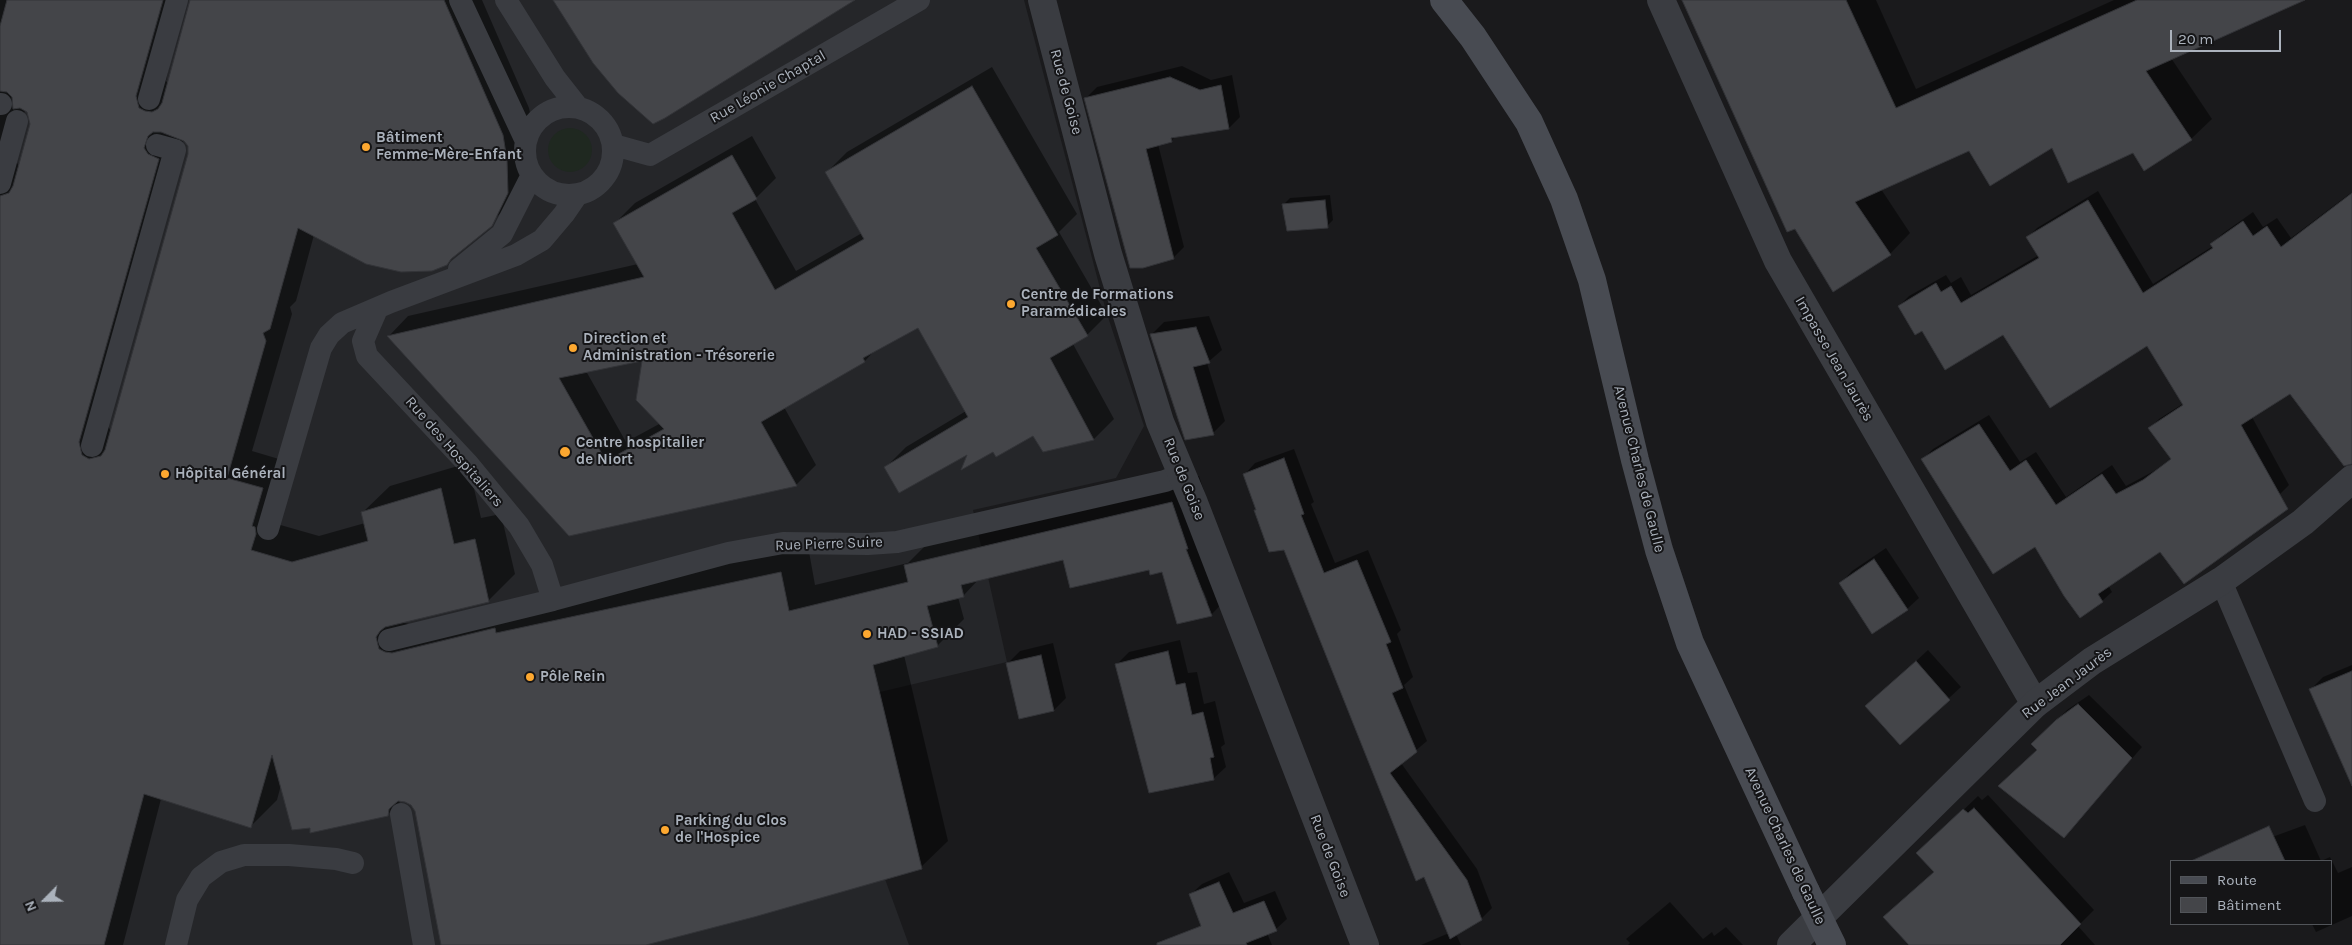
<!DOCTYPE html>
<meta charset="utf-8">
<style>
body{margin:0}
#map{position:relative;width:2352px;height:945px;overflow:hidden;background:#1a1a1c;font-family:Karla,sans-serif}
canvas{display:block}
.legend{position:absolute;left:2170px;top:860px;width:162px;height:65px;box-sizing:border-box;background:#151517;border:1px solid #515459;margin:0;padding:6px 9px;list-style:none;font-size:15px;color:#abb2bc}
.legend li{display:flex;align-items:center;gap:10px;height:25px}
.legend b{width:25px;border:1px solid #515459}
.north{position:absolute;left:20px;top:875px;width:50px;height:50px;-webkit-text-stroke:4px #151517;paint-order:stroke;rotate:247deg;font-size:14px;font-weight:700;line-height:20px;text-align:center;color:#abb2bc}
.north::after{content:'';display:block;margin:auto;width:18px;height:22px;background:#abb2bc;clip-path:polygon(50% 0,100% 100%,50% 72%,0 100%)}
.scale{position:absolute;left:2170px;top:30px;width:111px;height:22px;box-sizing:border-box;border:2px solid #abb2bc;border-top:0;padding-left:6px;font-size:15px;line-height:18px;white-space:nowrap;color:#abb2bc;-webkit-text-stroke:4px #151517;paint-order:stroke}
</style>
<div id="map">
<canvas width="2352" height="945"></canvas>
<ul class="legend">
<li><b style="height:6px;background:#484b52"></b>Route</li>
<li><b style="height:14px;background:#444549"></b>Bâtiment</li>
</ul>
<div class="north">N</div>
<div class="scale">20 m</div>
</div>
<script>
const ctx = document.querySelector('canvas').getContext('2d');
ctx.lineJoin = 'round';
function fill(path, color) { ctx.fillStyle = color; ctx.fill(path, 'evenodd'); }
const toPath = rows => new Path2D(rows.map(r => 'M' + r).join(''));
function stroke(path, color, width, dash) { ctx.strokeStyle = color; ctx.lineWidth = width; ctx.lineCap = dash ? 'butt' : 'round'; ctx.setLineDash(dash || []); ctx.stroke(path); }
function label(font, color, halo, rows, align = 'center') {
  ctx.font = font + ' Karla,sans-serif'; ctx.lineWidth = 4; ctx.setLineDash([]); ctx.textBaseline = 'middle'; ctx.strokeStyle = halo; ctx.fillStyle = color; for (const [text, x, y, turn = 0] of rows) {
    ctx.save(); ctx.translate(x, y); ctx.rotate((+turn || 0) * Math.PI / 180); ctx.textAlign = isNaN(turn) ? turn : align; if (halo) ctx.strokeText(text, 0, 0); ctx.fillText(text, 0, 0); ctx.restore();
  }
}
fill(toPath([
 [0,0,1024,0,1106,311,1144,426,1116,478,973,510,1007,662,880,692,922,869,885,879,909,945,0,945]
]), '#252629');
fill(toPath([
 '548 150a22 22 0 1 1 44 0a22 22 0 1 1-44 0Z'
]), '#1f2820');
fill(toPath([
 [0,0,182,0,166,81,168,83,191,0,482,0,529,108,534,132,534,165,518,197,446,264,314,235,296,301,290,307,292,314,252,451,289,462,277,524,319,536,365,523,363,512,390,486,468,463,481,518,501,514,515,574,488,601,402,622,419,627,808,546,815,585,908,563,932,539,1199,476,1237,588,1211,615,1163,571,1063,559,979,579,963,596,958,597,964,619,937,646,904,655,948,841,921,867,638,945,443,945,416,811,412,805,402,800,387,815,311,826,281,785,277,800,250,827,161,799,123,945,0,945],
 [25,110,28,111,31,124,19,165,14,160,13,152],
 [183,140,189,146,189,154,111,430,109,428,105,415],
 [1203,590,1208,602,1205,603,1203,597],
 [1683,0,1876,0,1916,89,2114,0,2302,0,2171,58,2212,119,2191,139,2134,151,2052,146,1970,149,1881,189,1910,233,1890,254],
 [1182,66,1211,80,1232,75,1240,117,1229,128,1176,136,1171,141,1158,144,1184,247,1173,258,1086,98,1097,87],
 [992,67,1077,214,1059,232,1107,315,1087,335,1073,344,1114,419,1094,439,1043,450,1034,434,994,451,969,452,886,467,906,447,966,411,918,326,876,349,865,361,784,407,816,465,796,485,570,535,389,336,408,316,638,264,615,223,635,203,752,136,776,178,755,199,796,271,862,233,827,172,847,152],
 [644,359,661,423,626,442,586,371],
 [2098,191,2153,284,2213,246,2212,244,2222,234,2253,212,2263,227,2277,218,2291,238,2352,192,2352,442,2290,393,2252,417,2289,485,2279,495,2160,551,2108,585,2112,592,2102,601,2035,545,1923,459,1933,449,1989,415,2020,462,2036,452,2066,497,2112,465,2126,486,2154,471,2172,458,2150,428,2159,419,2184,403,2147,344,1922,329,1899,306,1909,296,1946,275,1951,283,1961,277,1971,295,2039,255,2028,237,2037,228],
 [1330,195,1333,220,1327,226,1284,204,1290,198],
 [1209,316,1222,350,1207,363,1225,421,1213,433,1152,334,1164,322],
 [1294,449,1314,502,1311,504,1335,563,1368,550,1401,630,1397,634,1413,677,1404,685,1427,741,1401,763,1477,869,1492,908,1481,919,1456,934,1461,945,1421,945,1449,933,1285,548,1245,474,1255,463],
 [1886,548,1919,598,1907,609,1841,583,1852,571],
 [1180,640,1188,673,1197,672,1204,704,1215,701,1225,744,1221,747,1226,767,1213,779,1117,664,1129,652],
 [1053,643,1066,698,1054,710,1020,717,1008,663,1020,651],
 [1928,650,1961,687,1900,743,1879,695],
 [2352,665,2352,764,2311,689,2323,677],
 [2089,695,2142,747,2074,826,2038,750,2033,744,2067,710],
 [1988,795,2094,910,2078,926,2095,945,1911,945,1935,871,1932,840,1978,796,1982,800],
 [2305,825,2321,861,2330,857,2338,873,2352,867,2352,916,2316,932,2312,924,2331,924,2331,861,2256,861,2252,852,2264,840],
 [1229,872,1244,903,1275,891,1287,919,1276,929,1267,933,1272,945,1211,945,1191,894,1202,884],
 [1670,902,1703,939,1712,932,1714,936,1726,927,1743,945,1628,945,1630,943,1626,939]
]), '#0007');
const building = toPath([
 [7,0,163,0,136,96,139,108,145,111,152,112,158,109,162,103,190,0,444,0,503,135,507,160,508,193,492,226,451,259,447,265,432,271,401,272,366,264,298,228,270,329,263,333,266,341,227,478,263,488,252,526,255,527,256,534,251,550,292,562,368,541,361,512,441,488,454,544,475,539,489,602,385,627,380,631,376,637,379,649,385,652,392,653,495,628,496,633,781,572,789,611,908,582,904,565,1172,502,1188,549,1186,549,1212,616,1177,624,1162,572,1150,575,1149,570,1070,588,1063,560,961,585,964,597,927,606,938,647,873,665,922,869,754,917,646,945,441,945,415,811,411,805,405,802,398,801,389,809,388,816,310,833,310,828,292,830,272,755,251,828,144,794,104,945,0,945,0,196,9,193,13,186,30,124,27,112,20,108,13,109,12,97,7,92,0,91,0,26,7,0],
 [153,132,161,132,184,141,188,146,188,154,105,450,101,456,89,459,82,455,79,442,159,159,148,154,144,148,148,136,153,132],
 [553,0,855,0,665,118,653,124,618,93,593,63,553,0],
 [1682,0,1846,0,1896,108,2137,0,2305,0,2146,71,2192,140,2144,171,2133,153,2068,183,2052,148,1990,186,1969,151,1855,202,1891,255,1833,292,1795,229,1787,232,1682,0],
 [1170,77,1200,90,1221,85,1229,129,1171,138,1172,142,1146,149,1174,259,1143,268,1130,268,1084,98,1170,77],
 [972,86,1058,235,1036,248,1088,336,1050,358,1094,440,1043,452,1033,436,996,457,993,452,961,470,967,455,899,493,884,467,968,417,918,328,863,358,865,362,761,422,797,486,569,536,387,336,644,277,613,223,732,155,757,199,732,213,775,290,864,239,825,172,972,86],
 [642,361,636,400,664,429,606,461,559,378,642,361],
 [2352,193,2352,464,2344,466,2290,394,2241,425,2288,509,2184,584,2160,552,2098,594,2103,602,2080,618,2064,596,2035,547,1993,574,1921,459,1979,424,2010,471,2026,460,2056,505,2102,474,2116,494,2143,480,2171,459,2148,428,2183,405,2147,346,2050,408,2003,335,1945,370,1922,331,1915,335,1898,306,1936,283,1941,292,1951,286,1961,303,2039,258,2026,237,2088,200,2143,293,2213,248,2210,244,2243,221,2253,236,2267,226,2281,247,2352,193],
 [1325,200,1328,228,1287,231,1282,204,1325,200],
 [1196,327,1210,363,1193,367,1214,435,1185,440,1150,334,1196,327],
 [1284,458,1304,514,1301,515,1324,573,1357,560,1391,642,1386,644,1403,688,1392,693,1417,752,1390,773,1467,880,1482,920,1450,939,1424,877,1416,881,1284,550,1269,552,1254,510,1256,510,1243,474,1284,458],
 [1874,559,1908,610,1872,634,1839,583,1874,559],
 [1168,651,1176,685,1185,683,1192,715,1203,712,1214,757,1210,758,1214,780,1149,793,1115,664,1168,651],
 [1041,655,1054,711,1019,719,1006,663,1041,655],
 [1916,661,1950,700,1900,745,1865,706,1916,661],
 [2352,671,2352,786,2309,689,2352,671],
 [2078,704,2132,758,2064,838,1998,786,2037,750,2031,744,2056,720,2078,704],
 [1974,808,2081,924,2060,945,1909,945,1883,917,1934,872,1916,853,1963,809,1968,813,1974,808],
 [2269,826,2285,861,2191,861,2269,826],
 [1219,882,1233,913,1264,901,1277,931,1246,943,1247,945,1157,945,1157,943,1201,926,1189,894,1219,882]
]);
fill(building, '#444549');
stroke(building, '#333438', 1);
stroke(toPath([
 [460,0,526,141],
 [506,0,555,78,577,106],
 [149,99,177,0],
 [0,104,1,104],
 '525 151a44 44 0 1 1 88 0a44 44 0 1 1-88 0Z',
 [614,145,650,155,919,0],
 [0,183,17,121],
 [459,269,502,234,532,175],
 [377,309,363,341,367,356,468,464,519,526,542,565,553,600],
 [92,446,175,150,157,145],
 [268,529,321,348,329,335,342,323,391,302,516,255,542,240,564,214,577,195],
 [2221,581,2315,801],
 [389,640,553,600,728,553,783,543,868,544,897,542,1165,481,1182,474],
 [401,814,424,945],
 [176,945,187,900,201,877,221,862,244,855,289,855,336,859,353,863]
]), '#3a3c41', 22);
stroke(toPath([
 [1042,0,1108,254,1160,422,1194,503,1365,945],
 [1661,0,1778,261,2035,704]
]), '#3a3c41', 28);
stroke(toPath([
 [1791,945,2035,704,2092,661,2221,581,2303,522,2352,479]
]), '#3a3c41', 28);
stroke(toPath([
 [1444,0,1473,37,1529,122,1564,199,1592,280,1635,460,1659,550,1690,643,1806,892]
]), '#484b52', 28);
stroke(toPath([
 [1806,892,1832,945]
]), '#484b52', 28);
for (const [x, y, r, color] of [
 [366,147,5,"#fda830"],
 [1011,304,5,"#fda830"],
 [573,348,5,"#fda830"],
 [565,452,6,"#fda830"],
 [165,474,5,"#fda830"],
 [867,634,5,"#fda830"],
 [530,677,5,"#fda830"],
 [665,830,5,"#fda830"]
]) { const dot = new Path2D(); dot.arc(x, y, r, 0, 2 * Math.PI); ctx.fillStyle = color; ctx.fill(dot); stroke(dot, '#151517', 2); }
label('15px', '#abb2bc', '#151517', [
 ["Rue Léonie Chaptal",768,87,-30],
 ["Rue de Goise",1066,92,75],
 ["Impasse Jean Jaurès",1834,359,60],
 ["Rue des Hospitaliers",454,452,49],
 ["Avenue Charles de Gaulle",1639,469,76],
 ["Rue de Goise",1184,479,68],
 ["Rue Pierre Suire",829,544,-2],
 ["Rue Jean Jaurès",2067,683,-37],
 ["Avenue Charles de Gaulle",1785,846,65],
 ["Rue de Goise",1330,856,69]
]);
label('bold 15px', '#abb2bc', '#151517', [
 ["Bâtiment",376,138],
 ["Femme-Mère-Enfant",376,155],
 ["Centre de Formations",1021,295],
 ["Paramédicales",1021,312],
 ["Direction et",583,339],
 ["Administration - Trésorerie",583,356],
 ["Centre hospitalier",576,443],
 ["de Niort",576,460],
 ["Hôpital Général",175,474],
 ["HAD - SSIAD",877,634],
 ["Pôle Rein",540,677],
 ["Parking du Clos",675,821],
 ["de l'Hospice",675,838]
], 'left');
</script>
